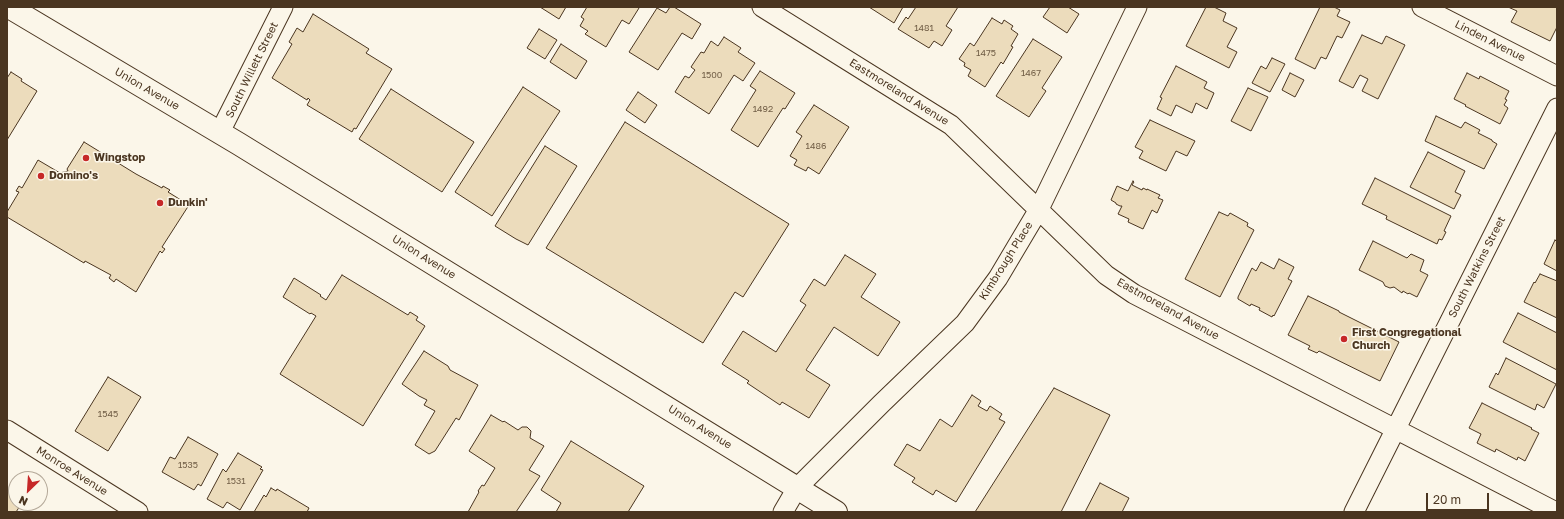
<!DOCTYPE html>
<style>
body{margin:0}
#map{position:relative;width:1564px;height:519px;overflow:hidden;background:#fbf6e9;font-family:"Golos Text",sans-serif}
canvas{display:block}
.frame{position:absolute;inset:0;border:8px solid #4a3520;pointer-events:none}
.north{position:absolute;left:8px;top:471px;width:40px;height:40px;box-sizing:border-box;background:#fbf6e9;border:1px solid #b4a999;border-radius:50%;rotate:205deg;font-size:11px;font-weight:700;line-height:16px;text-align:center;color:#4a3520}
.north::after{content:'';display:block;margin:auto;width:14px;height:18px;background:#c62828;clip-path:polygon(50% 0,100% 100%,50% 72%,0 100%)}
.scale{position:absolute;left:1426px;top:493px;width:63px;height:18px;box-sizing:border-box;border:2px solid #4a3520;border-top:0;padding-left:5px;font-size:12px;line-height:14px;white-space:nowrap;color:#4a3520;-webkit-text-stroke:3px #fbf6e9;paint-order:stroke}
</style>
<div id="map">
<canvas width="1564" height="519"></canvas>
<div class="frame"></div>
<div class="north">N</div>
<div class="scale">20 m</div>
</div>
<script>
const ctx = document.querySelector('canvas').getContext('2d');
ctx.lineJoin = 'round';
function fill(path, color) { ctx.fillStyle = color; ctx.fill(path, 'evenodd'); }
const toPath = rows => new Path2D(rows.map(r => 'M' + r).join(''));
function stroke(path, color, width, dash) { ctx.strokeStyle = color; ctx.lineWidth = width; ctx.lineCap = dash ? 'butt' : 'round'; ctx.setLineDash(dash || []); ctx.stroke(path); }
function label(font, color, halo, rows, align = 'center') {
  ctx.font = font + ' "Golos Text",sans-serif'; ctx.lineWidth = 3; ctx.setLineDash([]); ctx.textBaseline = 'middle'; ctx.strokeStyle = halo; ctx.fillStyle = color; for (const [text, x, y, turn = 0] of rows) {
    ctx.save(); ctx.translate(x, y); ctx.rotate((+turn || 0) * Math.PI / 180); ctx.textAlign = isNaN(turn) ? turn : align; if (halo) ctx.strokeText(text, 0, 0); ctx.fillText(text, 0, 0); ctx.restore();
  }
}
const building = toPath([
 [540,7,566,7,559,19,540,7],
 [587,7,638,7,639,8,629,24,622,20,606,47,585,34,588,31,580,26,584,19,581,17,587,7],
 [670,7,674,7,701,24,692,39,682,33,658,70,629,52,657,8,666,13,670,7],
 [869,7,903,7,894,23,869,7],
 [916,7,958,7,946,26,952,30,942,46,934,41,929,48,898,29,906,17,908,19,916,7],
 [1050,7,1068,7,1079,14,1067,33,1043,17,1050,7],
 [1206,7,1214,7,1226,13,1223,21,1237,28,1227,47,1237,52,1229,68,1186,46,1206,7],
 [1320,7,1334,7,1340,10,1337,16,1350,22,1342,38,1337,36,1326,59,1321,57,1315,69,1295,59,1320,7],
 [1508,7,1557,7,1557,27,1550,41,1511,22,1517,11,1508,7],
 [313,14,369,49,366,53,392,69,356,129,354,128,352,132,307,105,310,100,308,98,307,100,272,78,292,44,289,42,297,28,303,32,313,14],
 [992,18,1002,24,1004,20,1013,26,1011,29,1018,34,1011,46,1013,47,1003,64,1001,62,985,87,968,76,971,70,964,66,965,63,959,59,970,43,974,46,992,18],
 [539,29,557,40,545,59,527,48,539,29],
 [1362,35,1382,44,1386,36,1405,45,1378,99,1362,91,1368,79,1360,75,1353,88,1339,81,1362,35],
 [724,37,741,48,738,52,755,63,743,81,734,75,709,114,675,92,685,76,689,78,695,70,691,67,701,52,704,53,711,41,718,46,724,37],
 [1033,39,1062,57,1042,88,1046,91,1029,117,996,96,1033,39],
 [561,44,587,61,576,79,550,62,561,44],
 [1272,58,1285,64,1270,92,1252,83,1261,66,1266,69,1272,58],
 [1176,66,1207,82,1204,88,1214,93,1207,109,1196,103,1192,113,1176,105,1171,116,1157,109,1162,98,1160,97,1176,66],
 [760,71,795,93,785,109,783,108,758,147,731,130,756,90,750,86,760,71],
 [11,72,22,79,21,81,37,91,7,140,7,78,11,72],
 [1290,73,1304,80,1295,97,1282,90,1290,73],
 [1467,73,1479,79,1480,76,1509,91,1505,99,1507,100,1504,105,1508,108,1500,124,1465,106,1466,105,1454,99,1467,73],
 [523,87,560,111,492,216,455,192,523,87],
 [1248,88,1268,97,1251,131,1231,121,1248,88],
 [391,89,474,142,442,192,359,139,391,89],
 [638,92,657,105,645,123,626,110,638,92],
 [814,105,849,127,819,174,808,167,806,171,794,165,797,160,790,156,802,136,796,132,814,105],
 [1436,116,1461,128,1465,122,1480,130,1478,133,1492,140,1492,141,1497,144,1484,169,1425,141,1436,116],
 [1150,120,1195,141,1187,156,1176,151,1166,171,1139,158,1143,151,1135,147,1150,120],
 [625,122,789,224,743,297,735,292,703,343,546,248,625,122],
 [84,142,136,174,162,188,163,186,170,190,168,192,189,205,162,247,165,249,162,253,160,251,136,292,116,279,114,282,109,278,111,275,109,274,85,261,84,263,7,217,7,212,19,192,16,191,19,186,22,188,38,160,60,173,68,171,67,169,84,142],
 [545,146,577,166,528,245,516,239,495,226,545,146],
 [1428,152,1465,171,1455,192,1461,195,1454,209,1410,187,1428,152],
 [1375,178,1451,216,1444,231,1446,232,1442,240,1439,239,1437,244,1386,219,1387,216,1362,204,1375,178],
 [1133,181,1134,182,1132,185,1142,190,1143,188,1147,190,1147,189,1160,195,1158,198,1163,200,1157,213,1152,210,1143,229,1128,222,1129,219,1118,214,1122,206,1120,206,1116,204,1116,203,1111,200,1117,186,1128,191,1133,181],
 [1219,212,1228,216,1230,213,1248,223,1247,226,1254,230,1220,297,1185,279,1219,212],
 [1555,240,1556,241,1557,240,1557,271,1544,264,1555,240],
 [1373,241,1407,258,1411,254,1424,260,1420,271,1428,275,1417,297,1409,293,1408,294,1403,291,1402,293,1394,287,1390,288,1385,286,1383,282,1359,270,1373,241],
 [845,255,876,274,861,297,900,322,878,356,834,327,806,370,830,385,809,418,782,402,780,405,747,383,749,381,722,364,743,331,776,352,806,305,800,301,814,279,825,286,845,255],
 [1279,259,1294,267,1288,279,1292,281,1274,316,1273,315,1272,317,1259,310,1260,308,1251,304,1250,306,1238,299,1238,297,1252,268,1256,271,1261,262,1274,269,1279,259],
 [1540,274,1557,281,1557,318,1524,302,1534,282,1535,283,1540,274],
 [342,275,408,315,410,312,418,317,416,320,425,326,363,426,280,374,316,316,311,313,310,314,283,297,294,278,321,295,320,296,326,300,342,275],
 [1308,296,1339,311,1339,312,1399,342,1380,381,1319,351,1317,353,1308,349,1310,346,1288,335,1308,296],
 [1518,313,1557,333,1557,370,1503,342,1518,313],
 [424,351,448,366,450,370,478,385,459,420,456,418,435,451,429,454,415,445,435,411,424,405,427,400,419,396,402,384,424,351],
 [1506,358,1556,384,1544,408,1537,404,1535,410,1489,387,1496,373,1498,375,1506,358],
 [108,377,141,397,108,451,75,431,108,377],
 [1054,388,1110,415,1061,512,975,512,1054,388],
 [972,395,981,401,978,406,987,411,990,406,1002,414,999,419,1005,422,956,502,936,490,933,495,912,482,915,478,894,465,907,444,920,451,940,419,952,427,972,395],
 [1482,403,1532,428,1531,429,1539,433,1525,461,1518,457,1517,460,1496,449,1495,452,1477,443,1481,434,1469,428,1482,403],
 [491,415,503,422,504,421,518,430,522,427,527,427,531,431,530,438,544,446,529,470,540,476,516,512,468,512,479,492,478,491,482,485,484,486,495,468,469,451,491,415],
 [188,437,218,454,201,486,198,484,194,490,162,472,170,457,175,459,188,437],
 [571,441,644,486,628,512,556,512,561,503,541,490,571,441],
 [238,453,262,467,260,469,263,470,240,510,227,502,223,508,207,499,223,469,226,472,238,453],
 [1100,483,1129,498,1122,512,1085,512,1100,483],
 [271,488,276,491,277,489,309,508,307,512,254,512,264,495,266,497,271,488],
 [7,490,16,495,16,503,22,503,16,512,7,512,7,490]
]);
fill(building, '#ecdcbc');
stroke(building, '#4a3520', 1);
const street = toPath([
 [762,7,951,125,1106,275,1134,294,1556,512],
 [1422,7,1557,76],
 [220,132,283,7],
 [7,430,138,512],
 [783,512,797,488,881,404,965,323,998,278,1039,209,1137,7],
 [1354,512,1557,108]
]);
const primary = toPath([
 [9,7,239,144,836,512]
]);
stroke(street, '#4a3520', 21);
stroke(primary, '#4a3520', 24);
stroke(street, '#fbf6e9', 19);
stroke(primary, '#fbf6e9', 22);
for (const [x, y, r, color] of [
 [86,158,4,"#c62828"],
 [41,176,4,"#c62828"],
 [160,203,4,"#c62828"],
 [1344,339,4,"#c62828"]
]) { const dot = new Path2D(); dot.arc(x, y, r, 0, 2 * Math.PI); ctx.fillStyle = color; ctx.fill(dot); stroke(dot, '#fbf6e9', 1.5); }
label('9px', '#725f47', null, [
 ["1481",924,28],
 ["1475",986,53],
 ["1467",1031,73],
 ["1500",712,75],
 ["1492",763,109],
 ["1486",816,146],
 ["1545",108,414],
 ["1535",188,465],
 ["1531",236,481]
]);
label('11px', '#4a3520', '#fbf6e9', [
 ["Linden Avenue",1490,41,27],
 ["South Willett Street",252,70,-64],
 ["Union Avenue",147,89,30],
 ["Eastmoreland Avenue",899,92,32],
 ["Union Avenue",424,257,32],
 ["Kimbrough Place",1006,261,-58],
 ["South Watkins Street",1477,267,-63],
 ["Eastmoreland Avenue",1168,309,29],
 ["Union Avenue",700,427,32],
 ["Monroe Avenue",72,471,32]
]);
label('bold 11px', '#4a3520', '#fbf6e9', [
 ["Wingstop",94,158],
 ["Domino's",49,176],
 ["Dunkin'",168,203],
 ["First Congregational",1352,333],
 ["Church",1352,346]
], 'left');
</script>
